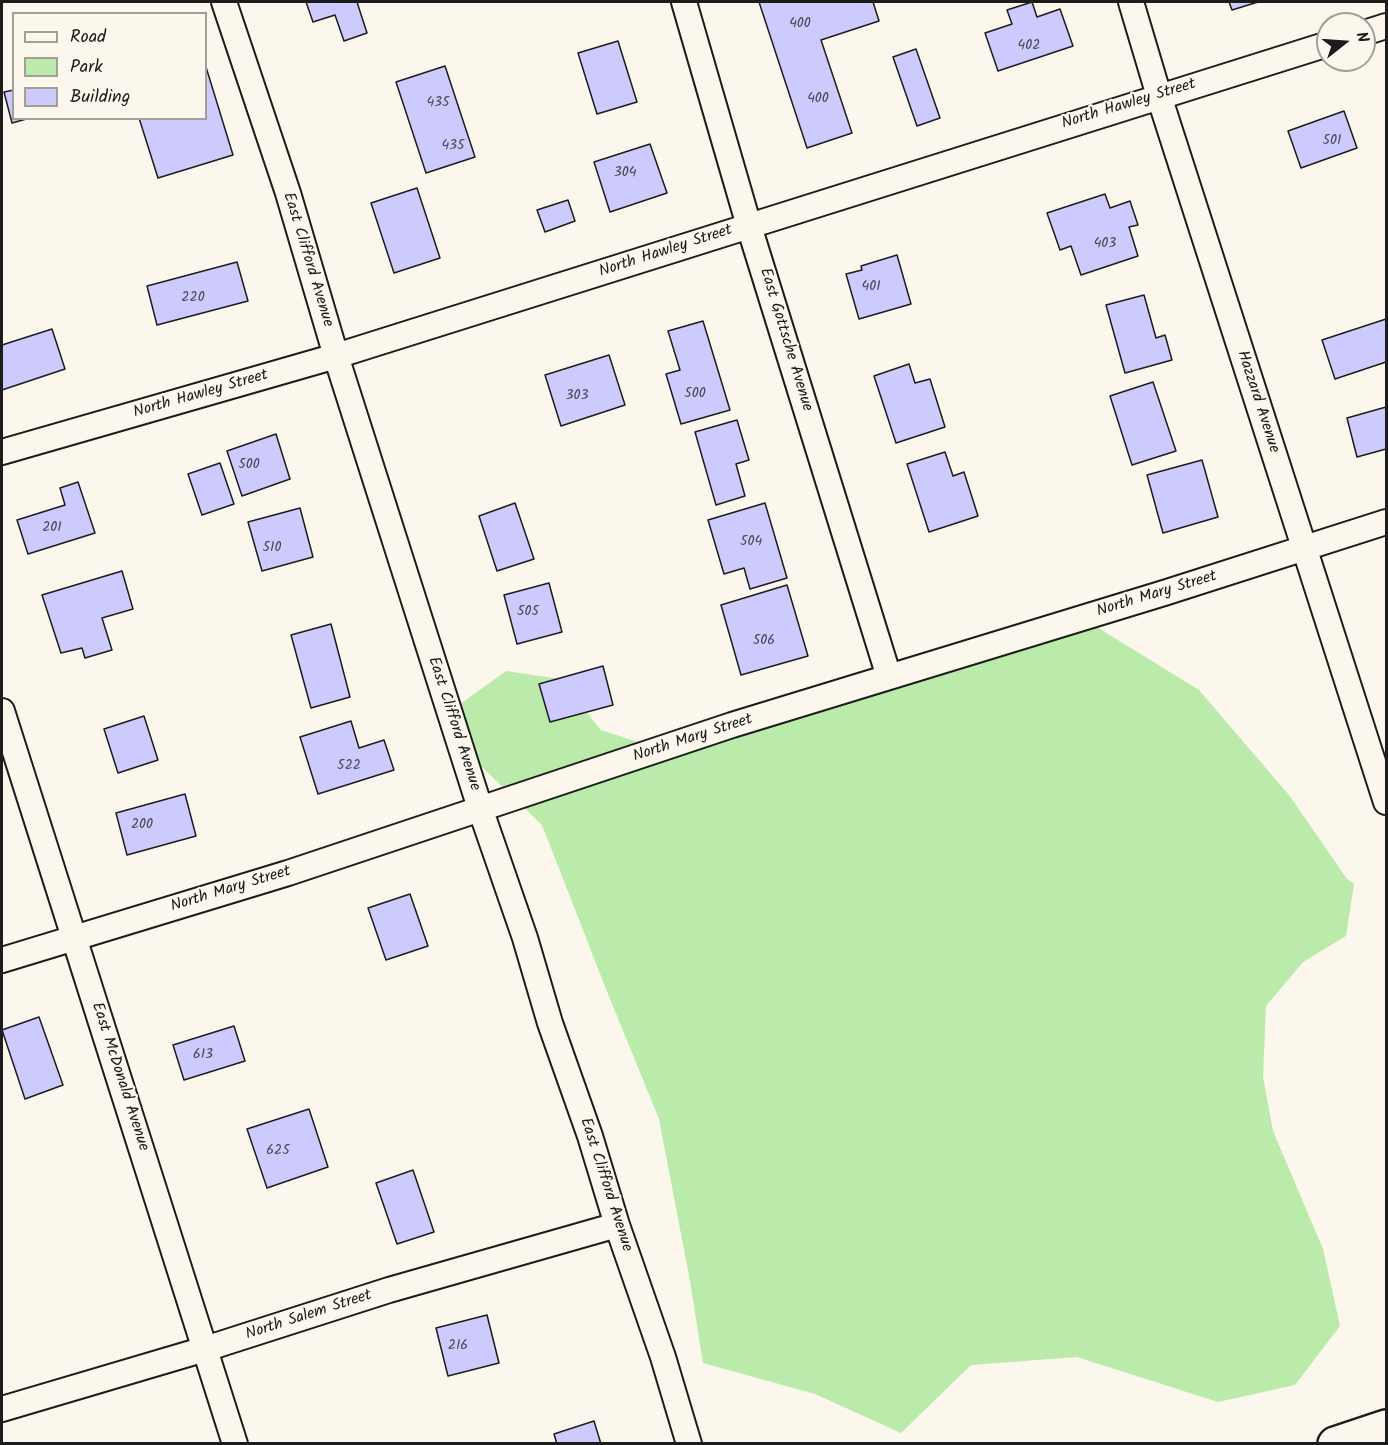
<!DOCTYPE html>
<style>
body{margin:0}
#map{position:relative;width:1388px;height:1445px;overflow:hidden;background:#fbf7ec;font-family:Kalam,sans-serif}
canvas{display:block}
.frame{position:absolute;inset:0;border:3px solid #1c1c1c;pointer-events:none}
.legend{position:absolute;left:12px;top:12px;width:195px;height:108px;box-sizing:border-box;background:#fbf7ec;border:2px solid #a29f99;margin:0;padding:8px 10px;list-style:none;font-size:18px;color:#1c1c1c}
.legend li{display:flex;align-items:center;gap:12px;height:30px}
.legend b{width:30px;border:2px solid #a29f99}
.north{position:absolute;left:1316px;top:12px;width:60px;height:60px;box-sizing:border-box;background:#fbf7ec;border:2px solid #a29f99;border-radius:50%;rotate:73deg;font-size:16px;font-weight:700;line-height:24px;text-align:center;color:#1c1c1c}
.north::after{content:'';display:block;margin:auto;width:21px;height:27px;background:#1c1c1c;clip-path:polygon(50% 0,100% 100%,50% 72%,0 100%)}
</style>
<div id="map">
<canvas width="1388" height="1445"></canvas>
<div class="frame"></div>
<ul class="legend">
<li><b style="height:8px;background:#fbf7ec"></b>Road</li>
<li><b style="height:16px;background:#baebaa"></b>Park</li>
<li><b style="height:16px;background:#cdcafd"></b>Building</li>
</ul>
<div class="north">N</div>
</div>
<script>
const ctx = document.querySelector('canvas').getContext('2d');
ctx.lineJoin = 'round';
function fill(path, color) { ctx.fillStyle = color; ctx.fill(path, 'evenodd'); }
const toPath = rows => new Path2D(rows.map(r => 'M' + r).join(''));
function stroke(path, color, width, dash) { ctx.strokeStyle = color; ctx.lineWidth = width; ctx.lineCap = dash ? 'butt' : 'round'; ctx.setLineDash(dash || []); ctx.stroke(path); }
function label(font, color, halo, rows, align = 'center') {
  ctx.font = font + ' Kalam,sans-serif'; ctx.lineWidth = 4.5; ctx.setLineDash([]); ctx.textBaseline = 'middle'; ctx.strokeStyle = halo; ctx.fillStyle = color; for (const [text, x, y, turn = 0] of rows) {
    ctx.save(); ctx.translate(x, y); ctx.rotate((+turn || 0) * Math.PI / 180); ctx.textAlign = isNaN(turn) ? turn : align; if (halo) ctx.strokeText(text, 0, 0); ctx.fillText(text, 0, 0); ctx.restore();
  }
}
fill(toPath([
 [1087,621,1199,690,1289,795,1347,879,1354,884,1346,936,1303,962,1266,1006,1263,1077,1273,1131,1323,1249,1340,1326,1295,1385,1218,1402,1077,1357,971,1365,901,1433,815,1394,703,1363,690,1281,659,1119,606,989,542,825,482,767,460,704,506,671,560,679,601,730,680,756]
]), '#baebaa');
const building = toPath([
 [306,2,357,2,367,33,344,41,335,15,313,22,306,2],
 [759,2,873,2,879,21,821,40,852,133,807,148,759,2],
 [1032,2,1037,17,1060,9,1073,46,998,71,985,33,1012,24,1007,10,1032,2],
 [1229,2,1258,2,1232,10,1229,2],
 [618,41,637,102,597,114,578,53,618,41],
 [916,49,940,118,917,126,893,57,916,49],
 [445,66,475,157,426,173,396,82,445,66],
 [206,67,233,155,158,178,139,118,206,118,206,67],
 [14,90,14,118,30,118,12,123,4,92,14,90],
 [1344,111,1357,148,1301,168,1288,131,1344,111],
 [650,144,667,193,610,212,594,162,650,144],
 [417,188,440,258,394,273,371,203,417,188],
 [1105,194,1110,208,1130,201,1138,225,1129,227,1138,256,1081,275,1071,246,1060,250,1047,213,1105,194],
 [568,200,575,221,545,232,537,210,568,200],
 [897,255,911,304,859,319,846,274,862,270,861,266,897,255],
 [237,262,248,301,157,325,147,286,237,262],
 [1144,295,1156,338,1165,335,1172,360,1125,373,1106,305,1144,295],
 [1386,319,1386,362,1335,379,1322,340,1386,319],
 [703,321,730,410,681,424,666,374,680,370,668,331,703,321],
 [52,329,65,369,2,390,2,345,52,329],
 [609,355,625,405,561,426,545,375,609,355],
 [909,364,915,383,930,379,945,427,896,443,874,376,909,364],
 [1153,382,1176,451,1132,465,1110,396,1153,382],
 [1386,407,1386,449,1357,457,1347,418,1386,407],
 [737,420,749,460,736,464,745,496,716,505,695,432,737,420],
 [276,434,290,479,242,496,227,451,276,434],
 [945,452,953,476,964,472,978,516,929,532,907,464,945,452],
 [1202,460,1218,517,1163,533,1147,475,1202,460],
 [220,463,234,504,202,515,188,474,220,463],
 [78,482,95,533,28,554,17,520,65,505,60,488,78,482],
 [515,503,534,559,497,571,479,516,515,503],
 [765,503,787,578,750,589,744,568,724,574,708,520,765,503],
 [300,508,313,557,262,571,248,522,300,508],
 [122,571,133,609,102,618,112,650,85,658,82,648,61,653,42,595,122,571],
 [549,583,562,632,517,644,504,595,549,583],
 [787,585,808,656,741,675,721,605,787,585],
 [331,624,350,697,311,708,291,635,331,624],
 [603,666,613,705,550,722,539,684,603,666],
 [144,716,158,760,118,773,104,729,144,716],
 [351,721,359,748,384,740,394,770,318,794,300,737,351,721],
 [185,794,196,836,127,855,116,813,185,794],
 [410,894,428,946,386,960,368,908,410,894],
 [39,1017,63,1085,25,1099,2,1030,39,1017],
 [234,1026,245,1061,184,1080,173,1045,234,1026],
 [309,1109,328,1167,267,1188,247,1129,309,1109],
 [413,1170,434,1232,397,1244,376,1183,413,1170],
 [487,1315,499,1363,448,1376,436,1328,487,1315],
 [594,1421,601,1444,557,1444,554,1434,594,1421]
]);
fill(building, '#cdcafd');
stroke(building, '#1c1c1c', 1.5);
const street = toPath([
 [224,2,288,193,336,356,481,811,525,938,550,1023,590,1136,617,1225,663,1357,689,1444],
 [684,2,749,226,889,677],
 [1131,2,1159,96,1386,802],
 [1364,33,1386,26],
 [2,452,336,356,1328,44],
 [2,711,235,1444],
 [2,960,288,873,732,725,1164,593,1386,522],
 [2,1409,205,1349,389,1290,617,1225]
]);
const secondary = toPath([
 [1335,1444,1386,1427]
]);
stroke(street, '#1c1c1c', 28);
stroke(secondary, '#1c1c1c', 38);
stroke(street, '#fbf7ec', 24);
stroke(secondary, '#fbf7ec', 33);
label('14px', '#484854', null, [
 ["400",800,25],
 ["402",1029,47],
 ["400",818,100],
 ["435",438,104],
 ["501",1332,142],
 ["435",453,147],
 ["304",625,174],
 ["403",1105,245],
 ["401",871,288],
 ["220",193,299],
 ["500",695,395],
 ["303",577,397],
 ["500",249,466],
 ["201",52,529],
 ["504",751,543],
 ["510",272,549],
 ["505",528,613],
 ["506",764,642],
 ["522",349,767],
 ["200",142,826],
 ["613",203,1056],
 ["625",278,1152],
 ["216",458,1347]
]);
label('16px', '#1c1c1c', '#fbf7ec', [
 ["North Hawley Street",1129,105,-17],
 ["North Hawley Street",666,252,-18],
 ["East Clifford Avenue",307,260,73],
 ["East Gottsche Avenue",785,340,73],
 ["North Hawley Street",201,395,-16],
 ["Hazzard Avenue",1257,402,72],
 ["North Mary Street",1157,595,-17],
 ["East Clifford Avenue",453,724,72],
 ["North Mary Street",693,739,-18],
 ["North Mary Street",231,890,-17],
 ["East McDonald Avenue",119,1077,72],
 ["East Clifford Avenue",605,1185,72],
 ["North Salem Street",309,1316,-18]
]);
</script>
